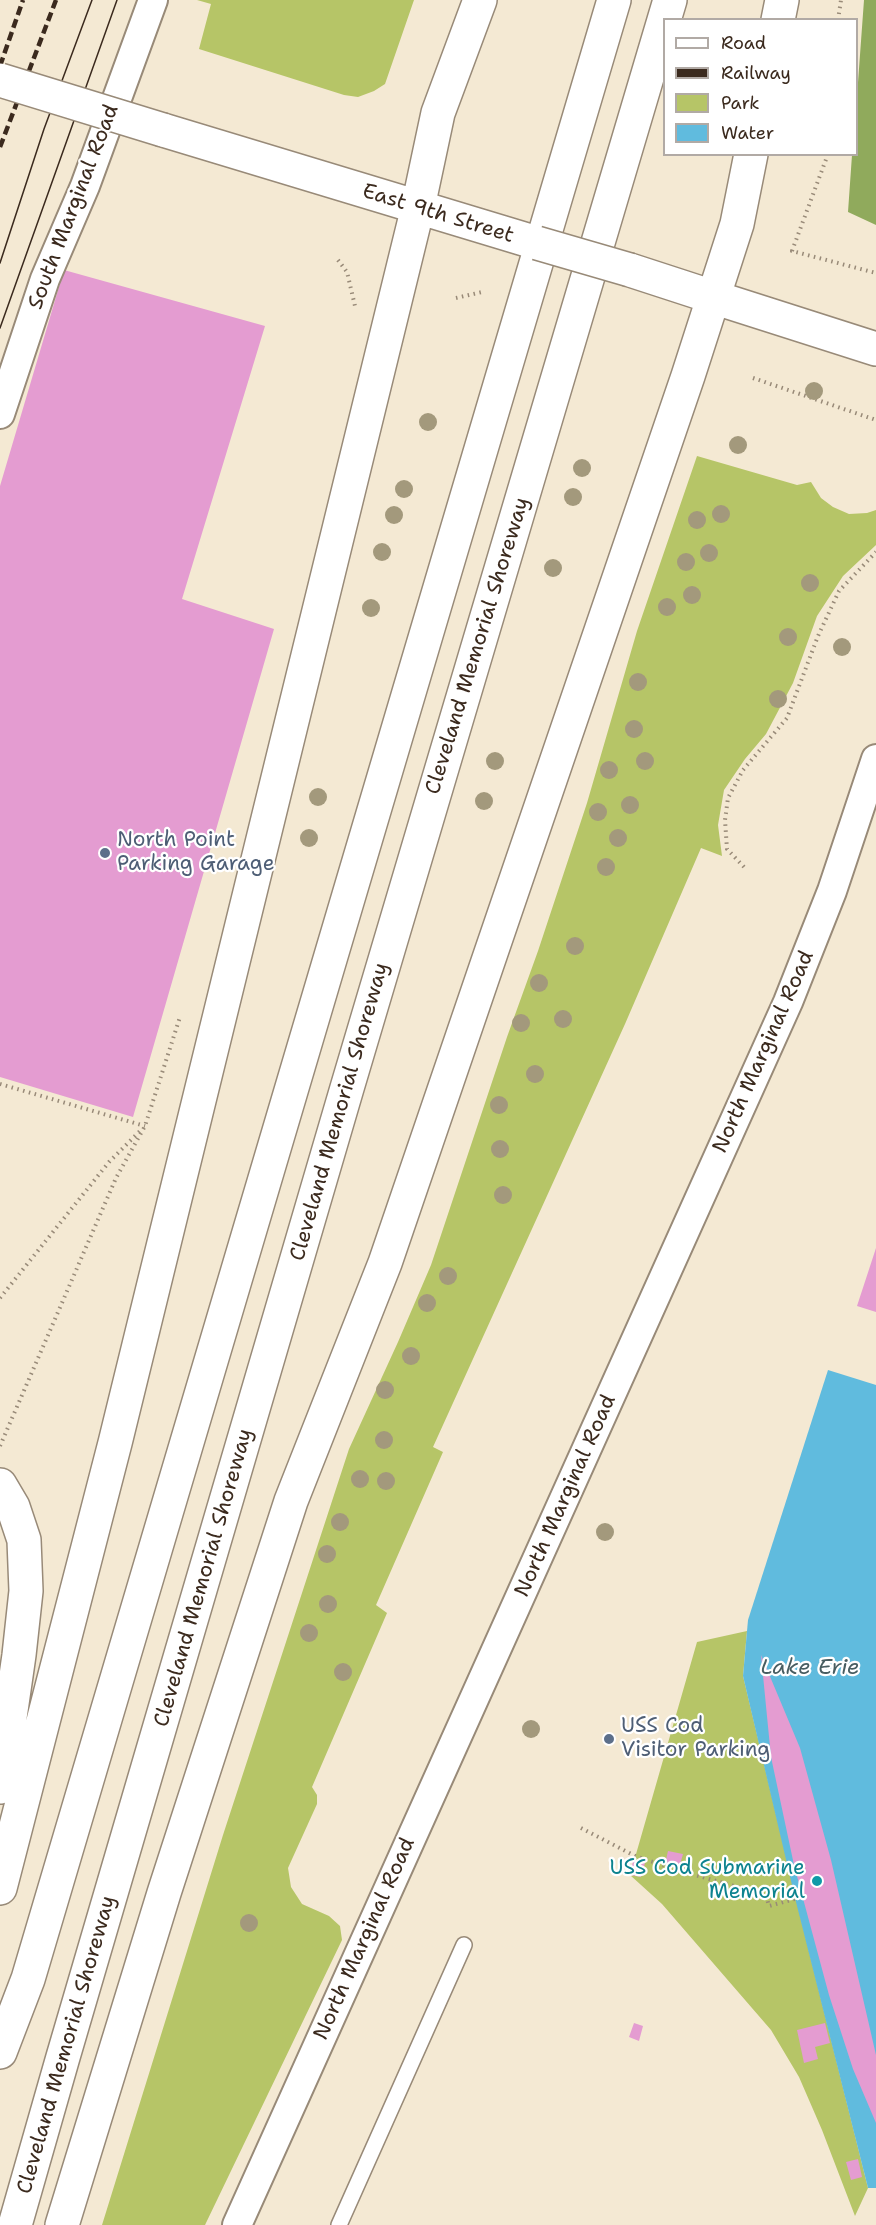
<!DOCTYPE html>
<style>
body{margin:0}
#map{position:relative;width:876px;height:2225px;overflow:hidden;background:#f4e9d3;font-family:"Shantell Sans",sans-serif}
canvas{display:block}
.legend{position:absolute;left:663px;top:18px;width:195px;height:138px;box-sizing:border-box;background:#fff;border:2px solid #b1aaa5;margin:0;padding:8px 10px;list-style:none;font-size:18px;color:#3b2a1e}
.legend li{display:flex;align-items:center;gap:12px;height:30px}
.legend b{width:30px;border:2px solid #b1aaa5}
</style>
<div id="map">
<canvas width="876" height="2225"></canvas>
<ul class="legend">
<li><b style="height:8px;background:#fff"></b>Road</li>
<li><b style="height:8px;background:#3b2a1e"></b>Railway</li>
<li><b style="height:16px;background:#b6c567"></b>Park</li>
<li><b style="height:16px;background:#60bbde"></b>Water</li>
</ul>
</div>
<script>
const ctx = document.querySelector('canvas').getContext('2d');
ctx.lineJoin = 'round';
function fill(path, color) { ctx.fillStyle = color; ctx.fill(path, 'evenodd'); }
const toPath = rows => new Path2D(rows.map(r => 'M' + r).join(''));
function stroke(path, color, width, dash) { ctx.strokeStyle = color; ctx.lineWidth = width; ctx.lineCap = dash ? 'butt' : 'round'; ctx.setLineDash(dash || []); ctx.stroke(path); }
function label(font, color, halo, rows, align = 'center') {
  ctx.font = font + ' "Shantell Sans",sans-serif'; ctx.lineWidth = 4.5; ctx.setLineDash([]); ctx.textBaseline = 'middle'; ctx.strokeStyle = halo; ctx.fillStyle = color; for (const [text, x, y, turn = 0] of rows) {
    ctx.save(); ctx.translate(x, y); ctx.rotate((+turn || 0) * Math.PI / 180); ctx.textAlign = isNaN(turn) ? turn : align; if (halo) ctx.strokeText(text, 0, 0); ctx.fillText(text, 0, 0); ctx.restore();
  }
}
fill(toPath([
 [197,0,414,0,385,84,374,91,358,97,344,95,199,49,211,4],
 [697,456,797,485,811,482,821,498,833,507,849,514,867,513,876,510,876,545,843,576,817,616,793,683,766,734,745,759,724,790,718,825,722,856,701,848,625,1024,433,1447,443,1452,376,1605,387,1613,312,1787,317,1795,317,1804,288,1868,291,1887,302,1904,329,1916,340,1926,342,1940,205,2225,102,2225,223,1835,349,1449,398,1342,431,1265,507,1037,538,951,587,803,637,631],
 [747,1631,743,1676,800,1915,868,2188,855,2216,822,2130,799,2077,771,2030,662,1904,630,1875,697,1642]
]), '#b6c567');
fill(toPath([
 [864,0,876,0,876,225,848,212,852,155,856,154,857,96]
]), '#90aa5c');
fill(toPath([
 [828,1370,876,1385,876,2188,868,2188,795,1898,743,1676,748,1620]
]), '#60bbde');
fill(toPath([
 [64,270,265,326,182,599,274,629,133,1117,0,1077,0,486],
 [876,1248,876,1312,857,1306],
 [761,1655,800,1748,831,1860,876,2055,876,2123,853,2069,829,1995,794,1865,771,1757],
 [668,1851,683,1854,679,1868,665,1864],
 [633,1861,645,1863,641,1877,630,1875],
 [634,2023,643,2026,639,2041,629,2037],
 [825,2023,830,2043,815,2047,818,2059,804,2063,797,2030],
 [858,2159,862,2177,851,2180,846,2162]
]), '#e49cd1');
const lane = toPath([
 [339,2225,464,1945]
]);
const street = toPath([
 [0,414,45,279,85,186,153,0],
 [237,2225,788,1002,832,891,876,759]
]);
const secondary = toPath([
 [713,297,876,349]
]);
const primary = toPath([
 [163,130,537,243],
 [418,207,438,113,480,0],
 [630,270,713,297]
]);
const highway = toPath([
 [778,20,782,0],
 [0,1485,13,1507,24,1540,26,1591,19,1655,0,1787],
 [0,1888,115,1443,418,207],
 [0,2052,28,1979,614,0],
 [15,2225,63,2057,347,1088,670,0],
 [62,2225,164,1893,291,1501,385,1263,688,376,737,224,751,154]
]);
stroke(lane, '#988a78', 18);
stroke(street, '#988a78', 32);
stroke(secondary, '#988a78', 36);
stroke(primary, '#988a78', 36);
stroke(highway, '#988a78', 36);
stroke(toPath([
 [838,20,841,0],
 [828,154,792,251,876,273],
 [338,260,347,272,355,306],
 [456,298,482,292],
 [753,378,876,420],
 [744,867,727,849,725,820,728,798,743,770,787,718,818,636,839,591,876,552],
 [0,1084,145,1126],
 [0,1298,109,1162,140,1131],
 [0,1446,116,1178,145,1126,180,1017],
 [581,1828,635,1856,681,1871,766,1895,769,1906,802,1897]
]), '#988a78', 4, [1.5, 4.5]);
stroke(lane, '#fff', 15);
stroke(street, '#fff', 28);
stroke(secondary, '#fff', 33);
stroke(primary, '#fff', 33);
stroke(highway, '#fff', 33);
stroke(toPath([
 [0,263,44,129,92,0],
 [0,328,117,0]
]), '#3b2a1e', 1.5);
stroke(toPath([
 [0,66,23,0],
 [0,147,56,0]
]), '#3b2a1e', 4.5, [9, 4.5]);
const primaryBridge = toPath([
 [0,80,163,130],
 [537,243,630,270]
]);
stroke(primaryBridge, '#988a78', 36, []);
stroke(primaryBridge, '#fff', 33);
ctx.fillStyle = '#a3997c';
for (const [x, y] of [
 [814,391],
 [428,422],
 [738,445],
 [582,468],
 [404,489],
 [573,497],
 [721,514],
 [394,515],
 [697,520],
 [382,552],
 [709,553],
 [686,562],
 [553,568],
 [810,583],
 [692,595],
 [667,607],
 [371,608],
 [788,637],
 [842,647],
 [638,682],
 [778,699],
 [634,729],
 [495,761],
 [645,761],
 [609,770],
 [318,797],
 [484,801],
 [630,805],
 [598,812],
 [309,838],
 [618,838],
 [606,867],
 [575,946],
 [539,983],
 [563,1019],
 [521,1023],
 [535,1074],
 [499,1105],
 [500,1149],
 [503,1195],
 [448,1276],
 [427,1303],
 [411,1356],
 [385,1390],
 [384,1440],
 [360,1479],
 [386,1481],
 [340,1522],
 [605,1532],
 [327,1554],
 [328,1604],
 [309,1633],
 [343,1672],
 [531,1729],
 [249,1923]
]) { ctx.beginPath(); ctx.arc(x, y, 9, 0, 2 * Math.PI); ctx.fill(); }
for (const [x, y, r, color] of [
 [105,853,6,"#5c6f8a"],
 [609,1739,6,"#5c6f8a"],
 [817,1881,6,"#0f9aa8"]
]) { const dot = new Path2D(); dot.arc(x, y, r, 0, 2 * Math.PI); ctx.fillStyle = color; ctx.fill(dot); stroke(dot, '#fff', 2); }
label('21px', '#3b2a1e', '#fff', [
 ["South Marginal Road",74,207,-69],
 ["East 9th Street",438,214,17],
 ["Cleveland Memorial Shoreway",478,646,-73],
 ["North Marginal Road",764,1052,-66],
 ["Cleveland Memorial Shoreway",340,1112,-74],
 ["North Marginal Road",566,1496,-66],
 ["Cleveland Memorial Shoreway",204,1578,-74],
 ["North Marginal Road",365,1939,-66],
 ["Cleveland Memorial Shoreway",67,2045,-74]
]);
label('21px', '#4e5e75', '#fff', [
 ["North Point",117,841],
 ["Parking Garage",117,865],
 ["USS Cod",621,1727],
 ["Visitor Parking",621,1751]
], 'left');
label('21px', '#0d838f', '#fff', [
 ["USS Cod Submarine",805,1869],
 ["Memorial",805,1893]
], 'right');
label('italic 22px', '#485d61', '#fff', [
 ["Lake Erie",810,1668]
]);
</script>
